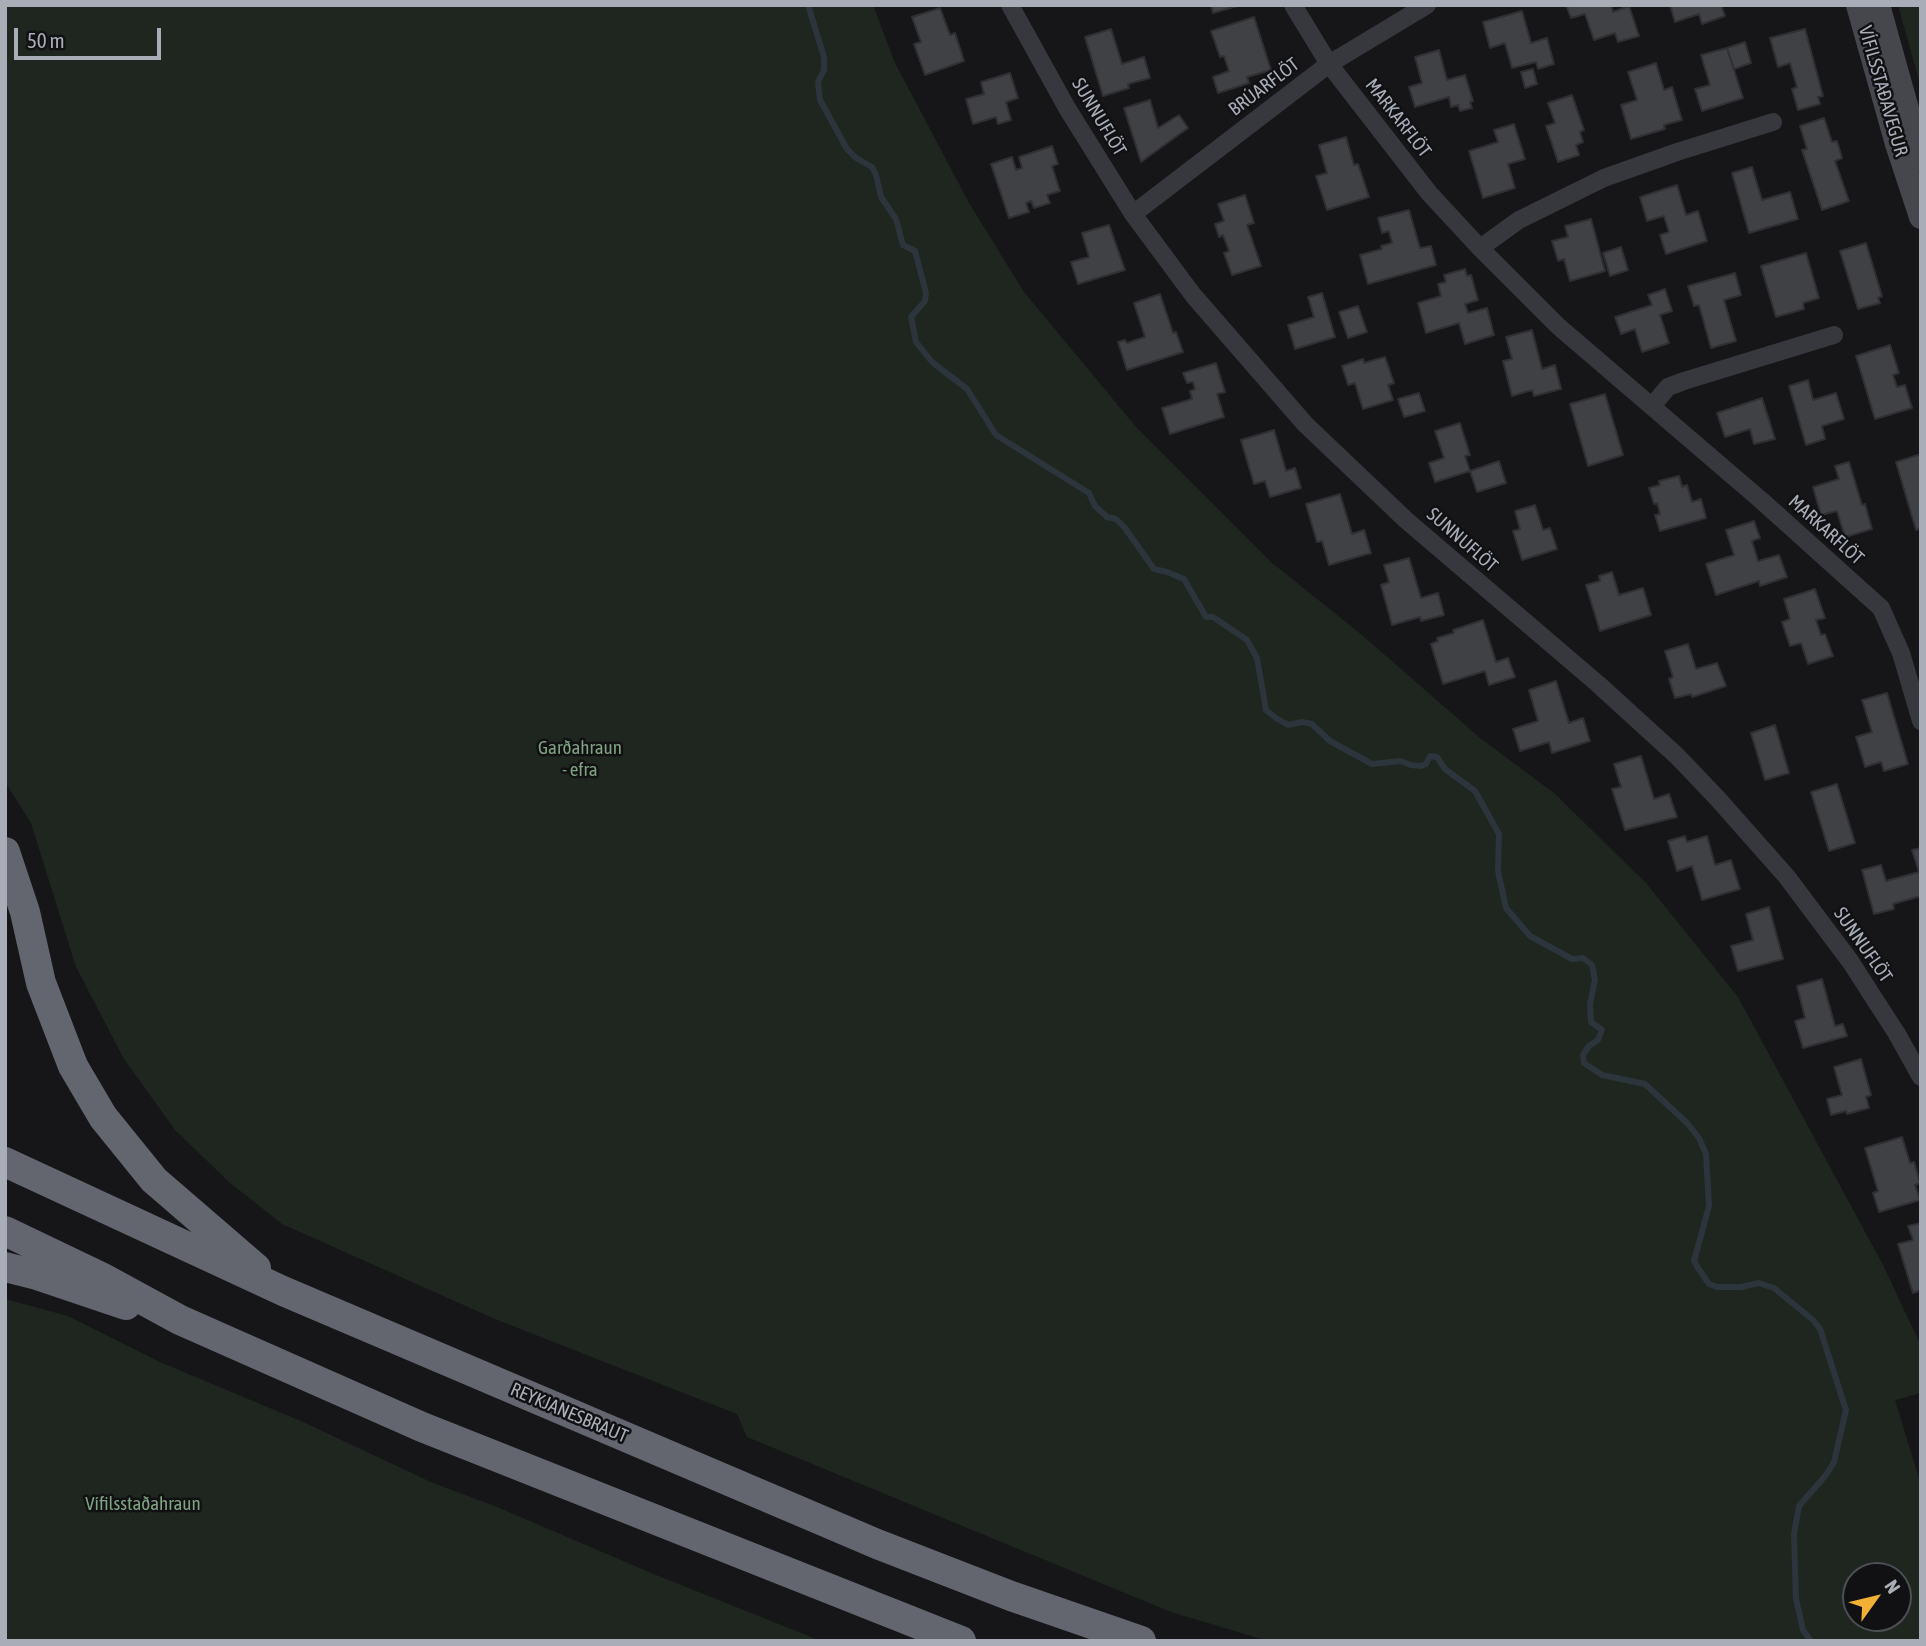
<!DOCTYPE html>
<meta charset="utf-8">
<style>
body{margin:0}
#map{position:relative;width:1926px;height:1646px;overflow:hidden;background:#161618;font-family:"Asap Condensed",sans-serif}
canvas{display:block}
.frame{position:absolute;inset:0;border:7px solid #a8adb8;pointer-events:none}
.north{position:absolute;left:1842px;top:1562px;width:70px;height:70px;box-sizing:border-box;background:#111113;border:2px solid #4d4f55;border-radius:50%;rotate:56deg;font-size:19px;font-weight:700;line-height:28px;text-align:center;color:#a8adb8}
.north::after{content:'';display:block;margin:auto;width:24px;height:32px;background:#f2b134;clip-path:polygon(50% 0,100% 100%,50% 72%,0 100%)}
.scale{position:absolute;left:14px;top:28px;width:147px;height:32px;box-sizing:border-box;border:4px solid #a8adb8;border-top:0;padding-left:9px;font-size:21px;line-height:24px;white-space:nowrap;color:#a8adb8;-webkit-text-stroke:5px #111113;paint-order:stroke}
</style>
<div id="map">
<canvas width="1926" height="1646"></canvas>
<div class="frame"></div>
<div class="north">N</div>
<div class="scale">50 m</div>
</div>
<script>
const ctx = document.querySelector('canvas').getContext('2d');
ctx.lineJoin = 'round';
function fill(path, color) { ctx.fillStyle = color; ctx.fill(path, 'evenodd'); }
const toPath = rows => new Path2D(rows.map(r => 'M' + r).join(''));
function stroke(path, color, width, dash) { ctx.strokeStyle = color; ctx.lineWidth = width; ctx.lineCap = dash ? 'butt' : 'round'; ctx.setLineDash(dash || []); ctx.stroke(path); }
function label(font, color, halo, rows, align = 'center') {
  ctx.font = font + ' "Asap Condensed",sans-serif'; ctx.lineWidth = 5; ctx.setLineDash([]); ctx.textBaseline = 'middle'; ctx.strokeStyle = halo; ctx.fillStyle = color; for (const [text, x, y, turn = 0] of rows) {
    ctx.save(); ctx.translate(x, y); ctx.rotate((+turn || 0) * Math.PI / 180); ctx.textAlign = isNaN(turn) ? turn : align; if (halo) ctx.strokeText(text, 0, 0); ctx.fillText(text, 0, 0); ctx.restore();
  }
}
fill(toPath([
 [5,5,873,5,895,63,969,203,1024,292,1136,427,1271,562,1362,635,1480,738,1554,793,1646,883,1738,997,1883,1265,1921,1346,1921,1393,1895,1400,1921,1485,1921,1641,1268,1641,1171,1612,747,1437,737,1414,495,1319,282,1224,229,1182,175,1130,124,1059,76,967,31,823,5,782],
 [1856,1576,1898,1576,1898,1618,1856,1618],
 [1898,5,1921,5,1921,88],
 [5,1299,68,1316,160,1362,303,1422,433,1483,497,1507,656,1575,821,1641,5,1641]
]), '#1e261f');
stroke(toPath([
 [808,5,824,57,824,70,818,82,820,100,847,149,856,158,872,167,876,175,881,197,896,219,903,245,915,251,926,293,925,301,911,317,916,342,932,362,967,389,996,435,1089,493,1095,506,1107,517,1116,519,1125,528,1154,569,1167,572,1184,579,1206,617,1213,617,1247,640,1257,658,1266,710,1276,718,1288,725,1302,722,1312,724,1330,741,1372,764,1400,761,1411,765,1421,766,1426,764,1430,756,1437,757,1445,769,1475,791,1499,834,1498,871,1506,908,1530,936,1572,959,1583,958,1592,965,1595,980,1590,1004,1591,1022,1602,1030,1598,1040,1589,1046,1583,1055,1584,1063,1602,1075,1645,1084,1687,1123,1699,1138,1706,1154,1709,1206,1694,1261,1698,1268,1709,1284,1717,1287,1741,1287,1759,1283,1774,1288,1813,1320,1820,1329,1846,1410,1834,1462,1826,1475,1799,1506,1794,1534,1796,1599,1803,1630,1811,1641]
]), '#2c353c', 6);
const building = toPath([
 [1211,5,1236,5,1237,6,1213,13,1211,5],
 [1566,5,1611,5,1613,12,1629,6,1639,36,1618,42,1615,33,1594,40,1585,14,1571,18,1566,5],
 [1670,5,1721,5,1725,16,1702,24,1699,14,1675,22,1670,5],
 [940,8,950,35,955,33,964,61,925,75,914,44,921,42,912,17,940,8],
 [1522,11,1531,43,1547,38,1554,64,1538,69,1536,62,1512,68,1505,43,1490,48,1483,22,1522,11],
 [1254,17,1271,70,1247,77,1249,83,1218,93,1213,77,1229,71,1224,56,1220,57,1211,31,1254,17],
 [1111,29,1122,64,1144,57,1150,78,1128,84,1129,88,1103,96,1085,37,1111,29],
 [1805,29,1823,96,1818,97,1820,104,1798,110,1792,89,1797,87,1790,63,1778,67,1770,38,1805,29],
 [1745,42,1751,63,1734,69,1727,48,1745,42],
 [1727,48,1743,98,1702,111,1695,89,1710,85,1701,55,1727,48],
 [1439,50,1447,80,1465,75,1473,101,1470,102,1472,108,1460,111,1458,105,1451,107,1449,97,1415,107,1409,87,1422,83,1415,57,1439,50],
 [1656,63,1664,90,1672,87,1682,120,1664,125,1665,129,1631,139,1621,105,1637,100,1628,72,1656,63],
 [1533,69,1537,84,1525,88,1521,72,1533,69],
 [1010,73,1018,98,1006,102,1011,120,998,124,996,117,973,124,966,99,984,94,981,82,1010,73],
 [1572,95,1584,130,1580,132,1583,142,1576,145,1579,155,1558,162,1546,126,1555,123,1548,103,1572,95],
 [1150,100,1158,128,1179,115,1188,128,1141,162,1124,108,1150,100],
 [1824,118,1832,142,1837,141,1842,158,1835,161,1849,201,1822,210,1802,150,1807,149,1800,126,1824,118],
 [1514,124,1525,159,1508,164,1515,188,1483,198,1469,151,1498,142,1494,130,1514,124],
 [1346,137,1354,165,1358,164,1369,197,1327,210,1316,176,1327,173,1319,145,1346,137],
 [1052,146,1058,164,1052,166,1060,191,1047,195,1050,203,1034,208,1031,201,1026,203,1029,212,1009,218,991,164,1012,157,1016,170,1022,168,1019,157,1052,146],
 [1752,167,1762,200,1790,192,1798,219,1749,233,1732,173,1752,167],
 [1677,185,1686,215,1698,211,1707,241,1666,254,1660,235,1669,232,1664,216,1647,221,1640,197,1677,185],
 [1245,195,1254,223,1247,225,1261,266,1232,275,1224,253,1229,251,1223,235,1219,237,1215,224,1224,221,1218,204,1245,195],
 [1409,210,1420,248,1431,246,1436,265,1368,284,1360,255,1382,249,1381,246,1392,243,1389,231,1382,233,1378,218,1409,210],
 [1591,219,1605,271,1570,281,1564,259,1558,261,1552,241,1568,237,1565,226,1591,219],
 [1109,225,1125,270,1078,284,1071,262,1089,257,1082,233,1109,225],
 [1866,243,1882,296,1878,298,1880,303,1858,309,1840,251,1866,243],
 [1621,247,1628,270,1610,276,1603,253,1621,247],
 [1806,253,1819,298,1803,303,1804,309,1776,317,1761,266,1806,253],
 [1465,269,1467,276,1471,275,1478,300,1465,304,1468,313,1487,308,1494,335,1465,344,1459,323,1426,333,1418,303,1441,296,1438,284,1446,282,1444,275,1465,269],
 [1735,273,1741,295,1724,300,1736,341,1711,348,1699,305,1694,306,1688,286,1735,273],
 [1665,289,1672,311,1660,315,1669,343,1642,352,1635,329,1621,334,1615,317,1652,305,1648,295,1665,289],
 [1322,293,1335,337,1295,349,1288,325,1314,317,1308,297,1322,293],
 [1160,294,1173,333,1176,332,1183,352,1127,370,1118,342,1125,340,1127,343,1145,337,1134,303,1160,294],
 [1358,306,1367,332,1348,338,1339,312,1358,306],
 [1532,330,1542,369,1555,365,1561,389,1534,396,1532,390,1512,396,1503,361,1512,359,1506,337,1532,330],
 [1890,345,1899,373,1893,375,1897,387,1905,385,1912,408,1875,419,1856,356,1890,345],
 [1385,357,1394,383,1388,385,1393,400,1363,409,1355,383,1348,385,1342,366,1363,359,1364,363,1385,357],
 [1216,363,1225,392,1217,394,1224,417,1170,434,1162,408,1192,399,1190,391,1195,389,1193,382,1187,383,1183,373,1216,363],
 [1808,380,1813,400,1836,393,1844,419,1822,426,1825,439,1806,445,1789,386,1808,380],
 [1419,393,1425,411,1404,417,1398,399,1419,393],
 [1605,394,1623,455,1588,466,1570,404,1605,394],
 [1762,398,1775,439,1754,444,1750,429,1725,437,1717,413,1762,398],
 [1460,423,1470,455,1465,456,1470,471,1435,482,1429,463,1444,458,1435,431,1460,423],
 [1274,430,1286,471,1295,468,1301,488,1270,497,1265,481,1254,484,1241,440,1274,430],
 [1921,454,1921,528,1916,530,1896,462,1921,454],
 [1499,461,1506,483,1477,492,1470,471,1499,461],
 [1849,462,1862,505,1865,504,1872,529,1845,537,1837,511,1821,515,1813,487,1839,479,1835,466,1849,462],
 [1679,476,1682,487,1687,485,1692,502,1701,499,1706,518,1660,531,1655,515,1660,514,1657,503,1654,504,1649,488,1660,485,1659,481,1679,476],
 [1340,494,1352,534,1364,530,1371,553,1329,565,1322,541,1317,542,1306,504,1340,494],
 [1535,505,1543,530,1550,528,1557,549,1522,560,1513,531,1520,529,1515,511,1535,505],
 [1754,521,1760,538,1752,541,1758,561,1779,555,1787,577,1760,586,1759,581,1716,595,1706,564,1734,555,1726,530,1754,521],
 [1409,558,1421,598,1438,593,1444,615,1421,621,1420,617,1392,625,1381,585,1389,582,1384,565,1409,558],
 [1612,572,1619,595,1643,588,1651,615,1600,631,1586,585,1600,581,1599,576,1612,572],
 [1815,589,1825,618,1816,620,1821,635,1825,634,1833,656,1808,664,1801,643,1790,646,1782,622,1790,619,1784,599,1815,589],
 [1483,620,1496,662,1508,658,1515,677,1489,685,1485,671,1443,684,1431,644,1438,641,1437,638,1454,633,1453,630,1483,620],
 [1688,644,1696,669,1717,663,1726,686,1692,697,1691,694,1675,698,1669,679,1673,677,1665,651,1688,644],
 [1556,681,1569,723,1583,718,1590,741,1552,753,1549,742,1520,751,1513,729,1538,721,1529,690,1556,681],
 [1887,693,1908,764,1884,771,1881,762,1865,767,1856,737,1872,732,1862,700,1887,693],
 [1775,725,1789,773,1765,780,1751,733,1775,725],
 [1641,756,1654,799,1669,794,1677,817,1625,830,1612,789,1621,787,1614,764,1641,756],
 [1837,784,1855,843,1829,851,1811,792,1837,784],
 [1685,836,1687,842,1707,836,1715,865,1731,860,1740,889,1702,900,1692,866,1677,871,1668,841,1685,836],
 [1921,848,1921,896,1893,904,1894,909,1874,914,1862,870,1881,865,1886,881,1919,872,1912,850,1921,848],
 [1769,907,1783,959,1738,971,1731,946,1753,940,1746,914,1769,907],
 [1822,979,1835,1026,1843,1024,1847,1036,1803,1048,1795,1021,1805,1018,1797,986,1822,979],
 [1861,1059,1871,1095,1866,1097,1869,1108,1847,1114,1846,1111,1831,1115,1827,1099,1842,1095,1834,1067,1861,1059],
 [1902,1137,1910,1163,1914,1162,1920,1183,1915,1185,1920,1200,1879,1212,1873,1193,1878,1191,1865,1148,1902,1137],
 [1921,1223,1921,1290,1913,1293,1898,1244,1913,1240,1908,1226,1921,1223]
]);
fill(building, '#404145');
stroke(building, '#303034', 2);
stroke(toPath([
 [1010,5,1067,108,1133,214,1193,295,1305,424,1406,520,1598,684,1677,756,1718,799,1787,877,1850,961,1897,1034,1921,1077],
 [1293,5,1329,64,1429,193,1480,248,1558,326,1762,501,1881,608,1901,653,1921,721],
 [1133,214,1329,64,1427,5],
 [1480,248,1519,220,1604,178,1677,152,1773,122],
 [1652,406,1668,387,1684,381,1834,335]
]), '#37383d', 18);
stroke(toPath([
 [1858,5,1897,144,1921,217],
 [1878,5,1921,159]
]), '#45474d', 24);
stroke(toPath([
 [5,852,25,912,41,983,73,1066,103,1117,154,1180,256,1268],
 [5,1162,283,1291,877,1544,1011,1596,1141,1641],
 [5,1231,101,1277,180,1320,422,1427,961,1641],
 [5,1267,37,1275,126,1305]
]), '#63666e', 30);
label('19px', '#a8adb8', '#111113', [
 ["BRÚARFLÖT",1264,87,-37],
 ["VÍFILSSTAÐAVEGUR",1883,91,74],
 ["SUNNUFLÖT",1099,117,59],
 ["MARKARFLÖT",1398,118,52],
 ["MARKARFLÖT",1826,530,42],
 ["SUNNUFLÖT",1462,540,41],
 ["SUNNUFLÖT",1863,945,55],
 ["REYKJANESBRAUT",569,1413,23]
]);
label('19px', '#7fa381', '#111113', [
 ["Garðahraun",580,748],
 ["- efra",580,770],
 ["Vífilsstaðahraun",143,1504]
]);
</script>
